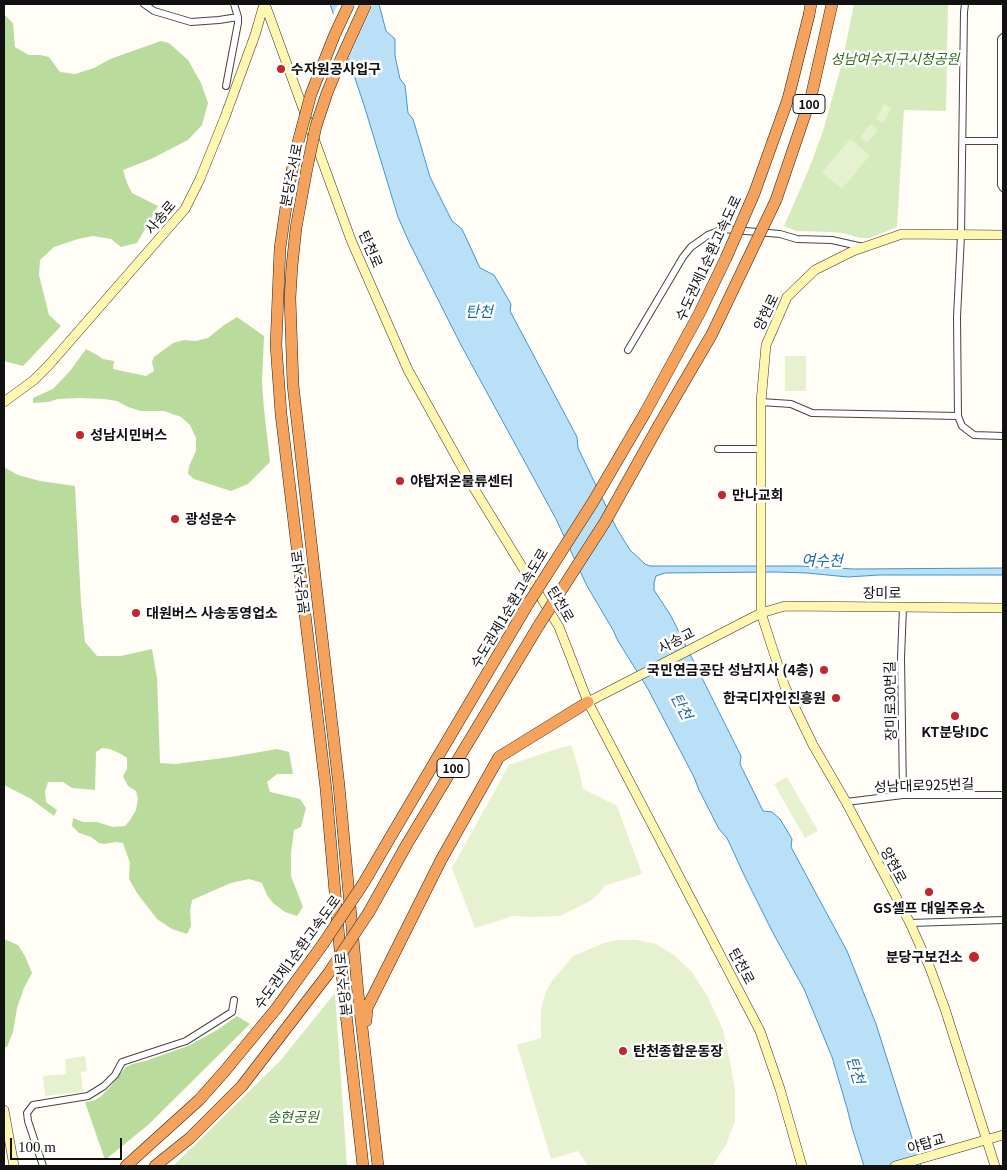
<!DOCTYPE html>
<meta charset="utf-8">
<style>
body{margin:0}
#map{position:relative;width:1007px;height:1170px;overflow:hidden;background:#fffdf5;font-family:Georgia,serif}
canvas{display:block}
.frame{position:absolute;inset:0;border:5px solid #111;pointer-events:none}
.scale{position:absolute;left:10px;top:1138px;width:112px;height:22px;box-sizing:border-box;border:2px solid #111;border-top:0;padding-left:6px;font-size:15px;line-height:18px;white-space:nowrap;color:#111;-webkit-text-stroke:4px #fff;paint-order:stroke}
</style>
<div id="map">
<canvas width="1007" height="1170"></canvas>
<div class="frame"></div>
<div class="scale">100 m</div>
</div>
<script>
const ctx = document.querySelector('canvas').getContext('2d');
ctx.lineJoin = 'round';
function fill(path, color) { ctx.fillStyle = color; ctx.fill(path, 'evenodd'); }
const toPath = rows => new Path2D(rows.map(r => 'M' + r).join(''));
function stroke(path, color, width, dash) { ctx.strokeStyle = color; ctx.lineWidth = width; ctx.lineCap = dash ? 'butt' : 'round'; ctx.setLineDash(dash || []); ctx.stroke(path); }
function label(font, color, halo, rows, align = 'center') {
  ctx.font = font + ' Georgia,"Noto Sans KR",serif'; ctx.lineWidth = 5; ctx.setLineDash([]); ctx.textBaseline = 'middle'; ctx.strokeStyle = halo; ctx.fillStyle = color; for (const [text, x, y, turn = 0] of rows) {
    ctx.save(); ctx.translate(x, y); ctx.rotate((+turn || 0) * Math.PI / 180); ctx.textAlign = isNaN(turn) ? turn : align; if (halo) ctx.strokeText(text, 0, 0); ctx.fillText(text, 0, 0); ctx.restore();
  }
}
fill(toPath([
 [854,4,948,4,946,111,904,110,897,227,870,238,860,238,843,233,832,232,796,231,784,226,809,169,823,131,842,63],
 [335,993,347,1166,173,1166,280,1061]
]), '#d5ebbd');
fill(toPath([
 [4,14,13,23,15,47,29,55,40,55,49,57,60,72,75,74,94,68,110,59,161,41,169,43,188,60,201,83,208,103,202,125,188,140,151,159,123,170,127,183,132,193,158,206,137,243,121,247,111,239,93,236,78,239,54,247,40,260,39,275,49,315,61,326,23,366,4,361],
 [237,317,264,336,262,382,264,409,270,462,248,484,231,491,194,479,188,474,189,466,196,451,196,438,190,425,181,417,164,411,141,411,128,407,117,401,104,399,80,398,58,399,48,402,33,403,33,398,53,389,70,371,86,349,97,355,103,359,114,361,113,369,146,376,154,371,152,362,154,357,173,343,184,340,196,341,208,338,224,325],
 [4,467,18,475,40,481,75,486,81,603,85,642,97,656,121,656,152,649,157,678,160,763,175,764,231,757,277,749,289,752,293,774,277,774,267,782,270,792,300,799,306,808,301,827,294,830,291,853,291,876,303,907,297,916,285,912,273,903,267,895,262,883,249,879,231,883,192,900,190,911,191,926,187,934,172,929,157,919,137,893,129,879,130,863,123,843,116,842,104,844,99,843,91,837,79,833,72,826,73,818,83,822,97,822,113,827,125,826,130,820,136,810,138,799,136,791,128,786,123,776,127,769,127,758,121,754,110,749,102,748,96,752,95,790,72,788,63,782,48,782,45,792,46,802,57,810,54,816,31,799,4,785],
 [4,939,18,945,25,956,32,973,24,988,17,1008,13,1032,7,1047,4,1047],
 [237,1016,250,1024,148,1125,105,1160,85,1102,93,1101,100,1097,110,1087,125,1068,132,1064,145,1061,188,1046,217,1030]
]), '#b9dc9c');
fill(toPath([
 [884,104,891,108,883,123,876,119],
 [871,124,878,130,867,143,860,137],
 [850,139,870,155,842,189,822,172],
 [785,356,806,356,806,391,785,391],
 [571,745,579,770,583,789,617,806,642,874,604,886,599,894,590,901,560,916,531,917,513,916,475,928,452,868,509,765,544,753],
 [787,777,818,831,805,838,774,784],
 [618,940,636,940,656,944,674,955,692,972,708,997,723,1030,729,1057,735,1090,735,1121,726,1145,712,1166,588,1166,578,1151,551,1159,517,1045,541,1038,541,1010,545,994,552,981,573,956,604,943],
 [85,1056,87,1071,77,1073,81,1073,83,1092,45,1096,43,1076,66,1074,65,1059]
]), '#e6f2cf');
const water = toPath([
 [330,4,379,4,386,31,395,39,395,56,400,79,405,85,408,113,413,119,430,177,452,221,462,229,480,268,494,275,511,304,510,311,577,437,578,448,617,529,630,550,645,564,650,566,799,566,854,569,1003,568,1003,575,879,575,848,577,807,573,775,572,665,573,656,576,654,583,654,590,671,616,741,756,740,764,763,811,772,812,780,819,792,839,791,847,847,951,876,1024,921,1166,864,1166,852,1128,847,1108,832,1057,804,989,773,933,745,877,727,838,719,829,699,790,694,777,648,689,618,641,613,630,587,586,556,519,461,345,409,242,398,217,364,105,330,4]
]);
fill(water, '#b9e0f7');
stroke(water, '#3f96cf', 1);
fill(toPath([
 [338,4,373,4,346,64,331,19]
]), '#fffdf5');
const street = toPath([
 [144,4,154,11,191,22,219,20,238,17],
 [1003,37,1001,39,1001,185,1003,188],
 [226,86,238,23,238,17,234,4],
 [963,141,1003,141],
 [628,350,683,257,691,247,708,235,723,229,780,234,797,239,832,240,863,247],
 [761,402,791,404,812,413,958,416,962,426,974,435,1003,436],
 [958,416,957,317,961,235,964,12,965,4],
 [718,449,761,449],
 [903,607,901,658,903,795],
 [846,802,903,795,1003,795],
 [910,923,1003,920],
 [43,1166,28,1121,27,1113,33,1105,88,1096,104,1086,115,1075,122,1062,186,1041,232,1012,234,1000]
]);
const secondary = toPath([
 [265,4,351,240,408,370,472,485,559,627,588,702,760,1031,780,1089,802,1166],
 [4,402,34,380,49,365,185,209,200,179,225,117,255,35,264,4],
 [588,702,761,613,785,606,1003,608],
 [4,1110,14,1166],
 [895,1166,1003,1135],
 [995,1166,945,1009,930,968,910,923,846,802,813,745,785,687,761,613,761,402,766,345,787,297,815,270,853,251,902,234,1003,235]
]);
const highway = toPath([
 [297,146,289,186,280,248,276,345,281,414,326,789,344,996,363,1166],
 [307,168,296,228,292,266,290,298,293,385,339,786,358,993,378,1166],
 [754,194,788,99,809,15,811,4],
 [776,200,811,97,832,4],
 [645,413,699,314,726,258],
 [659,425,712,334,744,267],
 [363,884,394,831,528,604],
 [369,912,407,844,539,625],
 [366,1021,367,1008,441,860,499,757,588,702],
 [126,1166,199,1100,224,1072,276,1009,323,944],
 [155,1166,190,1138,242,1086,328,974]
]);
stroke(street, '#444', 8);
stroke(secondary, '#333', 10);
stroke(highway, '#222', 12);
stroke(street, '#fff', 6);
stroke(secondary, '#fff6b0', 9);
stroke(highway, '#f5a25d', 11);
const highwayBridge = toPath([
 [297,146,311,94,335,34,349,4],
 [307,168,316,126,327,93,341,59,366,4],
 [726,258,754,194],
 [744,267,776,200],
 [528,604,593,502,645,413],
 [539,625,605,522,659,425],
 [323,944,363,884],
 [328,974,369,912]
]);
stroke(highwayBridge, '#222', 12, []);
stroke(highwayBridge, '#f5a25d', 11);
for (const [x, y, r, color] of [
 [281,69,5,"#c4262e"],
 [80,435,5,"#c4262e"],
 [400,481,5,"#c4262e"],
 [722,495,5,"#c4262e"],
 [175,519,5,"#c4262e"],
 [136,613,5,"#c4262e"],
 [824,670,5,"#c4262e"],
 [836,698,5,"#c4262e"],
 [955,716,5,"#c4262e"],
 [929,892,5,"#c4262e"],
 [974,957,6,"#c4262e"],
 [623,1051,5,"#c4262e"]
]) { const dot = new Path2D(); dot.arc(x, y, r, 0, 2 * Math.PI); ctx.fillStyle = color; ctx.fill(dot); stroke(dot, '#fff', 2); }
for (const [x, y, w] of [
 [809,104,32],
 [453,768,32]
]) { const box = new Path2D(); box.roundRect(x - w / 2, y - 9.5, w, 19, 4); ctx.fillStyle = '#fff'; ctx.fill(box); stroke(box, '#111', 1); }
label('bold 12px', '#111', null, [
 ["100",809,104],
 ["100",453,768]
]);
label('italic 14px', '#2f6b1f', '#fff', [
 ["성남여수지구시청공원",895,59],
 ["송현공원",293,1117]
]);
label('bold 14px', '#111', '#fff', [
 ["수자원공사입구",291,69],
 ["성남시민버스",90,435],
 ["야탑저온물류센터",410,481],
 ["만나교회",732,495],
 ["광성운수",185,519],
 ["대원버스 사송동영업소",146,613],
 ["국민연금공단 성남지사 (4층)",814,670,"right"],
 ["한국디자인진흥원",826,698,"right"],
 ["KT분당IDC",955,732,"center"],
 ["GS셀프 대일주유소",929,908,"center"],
 ["분당구보건소",963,957,"right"],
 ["탄천종합운동장",633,1051]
], 'left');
label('14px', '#111', '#fff', [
 ["분당수서로",291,175,-79],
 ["사송로",160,217,-50],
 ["탄천로",371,249,67],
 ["수도권제1순환고속도로",708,258,-65],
 ["양현로",766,312,-64],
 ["분당수서로",300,582,-97],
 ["장미로",882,593],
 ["탄천로",561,604,60],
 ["수도권제1순환고속도로",509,608,-59],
 ["사송교",676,640,-27],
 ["장미로30번길",890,701,-91],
 ["성남대로925번길",924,785,-2],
 ["양현로",894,865,62],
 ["수도권제1순환고속도로",297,952,-54],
 ["탄천로",742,966,62],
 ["분당수서로",343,984,-96],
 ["야탑교",926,1143,-16]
]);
label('italic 15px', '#1768a6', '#fff', [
 ["탄천",479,311],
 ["여수천",822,560,1],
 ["탄천",682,706,62],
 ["탄천",856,1070,73]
]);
</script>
